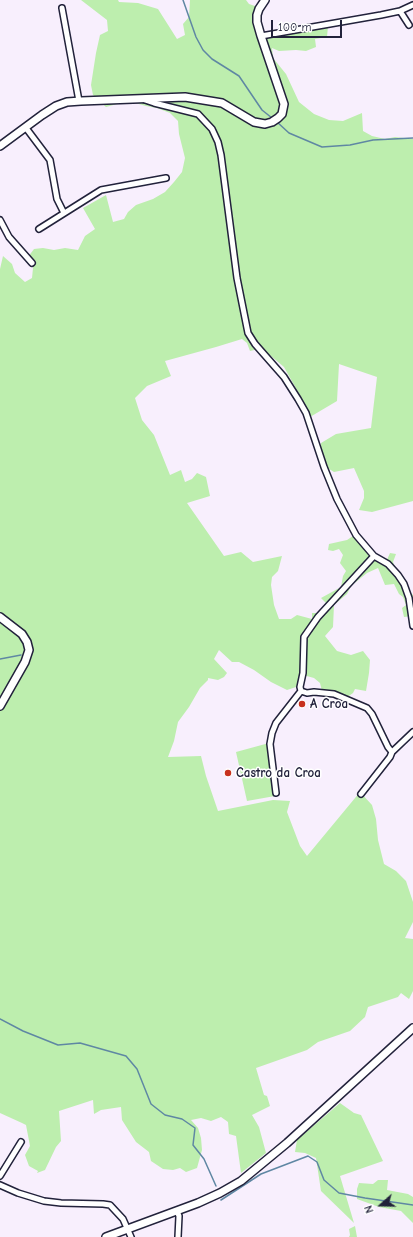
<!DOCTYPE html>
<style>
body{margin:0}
#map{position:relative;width:413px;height:1237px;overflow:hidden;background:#f8effd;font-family:"Comic Neue",sans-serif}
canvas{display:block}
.north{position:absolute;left:361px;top:1185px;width:40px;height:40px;-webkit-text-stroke:3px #fff;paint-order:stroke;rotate:250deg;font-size:11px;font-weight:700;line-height:16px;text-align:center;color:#22223b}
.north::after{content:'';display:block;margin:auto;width:14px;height:18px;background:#22223b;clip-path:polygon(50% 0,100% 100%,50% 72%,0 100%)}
.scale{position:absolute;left:271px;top:20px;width:71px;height:18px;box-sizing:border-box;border:2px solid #22223b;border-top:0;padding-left:5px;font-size:12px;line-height:14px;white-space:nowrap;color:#22223b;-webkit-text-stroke:3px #fff;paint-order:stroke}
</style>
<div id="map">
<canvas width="413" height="1237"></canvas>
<div class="north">N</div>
<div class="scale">100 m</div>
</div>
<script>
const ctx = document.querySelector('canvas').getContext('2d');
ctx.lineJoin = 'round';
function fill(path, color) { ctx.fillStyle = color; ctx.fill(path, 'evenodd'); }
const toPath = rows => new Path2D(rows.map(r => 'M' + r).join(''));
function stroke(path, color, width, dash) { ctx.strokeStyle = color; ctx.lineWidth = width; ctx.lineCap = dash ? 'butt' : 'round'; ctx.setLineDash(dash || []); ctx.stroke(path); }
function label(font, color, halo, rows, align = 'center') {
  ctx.font = font + ' "Comic Neue",sans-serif'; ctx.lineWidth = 3; ctx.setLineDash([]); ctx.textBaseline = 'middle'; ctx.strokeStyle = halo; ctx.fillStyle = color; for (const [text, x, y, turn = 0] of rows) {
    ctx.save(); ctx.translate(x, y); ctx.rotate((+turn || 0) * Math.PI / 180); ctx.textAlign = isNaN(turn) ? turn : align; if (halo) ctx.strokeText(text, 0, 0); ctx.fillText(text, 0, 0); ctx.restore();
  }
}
fill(toPath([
 [81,0,118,0,119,2,138,3,158,9,177,39,185,35,183,24,189,17,190,0,246,0,249,4,255,6,261,14,261,21,265,36,309,30,328,26,327,37,315,39,316,47,306,51,296,50,279,51,272,48,273,58,286,74,299,102,314,114,329,120,343,121,362,113,363,131,372,136,385,139,395,137,413,139,413,501,372,512,359,510,364,498,364,491,354,468,334,472,326,467,321,447,321,443,336,434,371,428,377,377,339,364,337,401,310,417,307,408,284,367,271,356,259,349,250,351,247,343,242,339,216,347,165,361,171,376,147,386,135,398,142,420,154,435,170,475,181,470,185,482,192,479,197,473,206,477,210,496,187,503,224,556,241,552,253,562,282,556,278,571,272,577,271,585,274,605,279,619,291,619,297,615,312,619,312,613,320,613,326,603,321,598,341,587,343,576,346,571,340,563,343,555,339,549,333,551,328,550,329,544,347,540,356,534,379,559,386,562,390,553,396,554,393,562,396,569,403,576,409,591,413,595,413,616,404,617,402,608,406,605,403,597,399,594,394,584,385,585,378,568,367,573,351,586,347,594,334,605,333,627,325,636,337,651,351,655,363,651,370,660,369,673,366,691,355,689,353,693,346,698,322,691,320,683,314,678,303,675,296,687,287,690,271,682,254,670,239,662,232,662,219,650,214,659,227,673,224,677,218,680,208,678,208,680,200,688,189,707,178,722,174,741,168,757,201,756,206,776,218,811,273,800,290,801,287,812,300,846,307,856,360,792,372,805,376,819,378,840,384,864,396,871,406,881,413,902,413,922,405,938,413,939,413,991,409,999,401,993,398,997,368,1007,365,1017,350,1031,318,1042,307,1050,256,1068,264,1095,267,1096,270,1106,252,1115,259,1127,266,1153,241,1173,236,1136,229,1134,228,1122,221,1117,211,1121,201,1118,191,1120,198,1128,201,1138,202,1150,197,1168,186,1172,180,1168,173,1170,163,1169,151,1161,149,1152,136,1142,122,1120,121,1107,101,1110,94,1114,93,1100,59,1111,61,1141,56,1147,45,1170,37,1173,38,1171,29,1166,25,1155,30,1146,26,1125,22,1123,0,1113,0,269,3,256,12,264,15,273,25,282,32,278,33,268,28,257,34,249,43,248,54,250,65,248,78,250,85,236,95,229,83,208,106,195,113,222,124,219,128,212,136,205,153,199,165,192,174,182,182,172,185,158,179,134,178,121,170,113,157,108,146,106,128,101,106,107,93,95,91,85,96,53,100,35,108,31,107,20],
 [269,743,275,796,247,801,236,752],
 [340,1103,354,1113,361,1115,383,1161,340,1176,354,1223,321,1191,316,1158,305,1153,295,1152,297,1140],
 [378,1180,388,1180,387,1190,408,1194,413,1197,413,1223,401,1211,379,1207,357,1199,357,1189,359,1183,373,1184],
 [355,1226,357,1237,349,1237,350,1235,349,1229]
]), '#bdeeae');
stroke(toPath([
 [183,0,196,37,203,50,212,59,239,76,262,110,272,118],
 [277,122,289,133,322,147,350,145,373,140,413,138],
 [0,659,21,655],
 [0,1019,23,1031,58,1045,80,1043,126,1056,137,1069,151,1104,165,1115,182,1119,195,1128,193,1145,204,1159,216,1186],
 [221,1200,261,1174,308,1156,317,1162,324,1180,339,1193,365,1198,413,1205]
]), '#5f87a3', 1.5);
const street = toPath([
 [62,8,79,101],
 [400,11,409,25],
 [261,36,381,15,400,11,413,5],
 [145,100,154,103,198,114,212,129,218,142,221,155,237,278,248,333,255,344,284,377,298,399,306,413,324,467,337,499,356,535,374,556,388,564,398,575,404,584,409,598,413,626],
 [26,128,50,160,57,199,64,213],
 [0,220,9,237,32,263],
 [39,229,101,190,166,178],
 [374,556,318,617,304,637,303,673,300,687,301,691,307,693,314,692,334,694,367,708,372,714,388,747,392,752],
 [276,793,270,744,272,733,276,723,301,691],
 [361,794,390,757,392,752,413,732],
 [0,1176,21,1142],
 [0,1185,18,1193,44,1201,61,1203,103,1204,110,1205,123,1219,131,1237],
 [177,1211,179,1216,178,1237]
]);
const secondary = toPath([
 [0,146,42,115,56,106,67,102,81,101,185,97,222,103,254,122,265,124,272,122,278,118,282,114,284,104,261,36,257,22,257,15,259,9,265,0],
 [0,617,22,634,27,642,29,650,25,662,0,706],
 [106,1237,198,1203,220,1193,241,1181,287,1143,413,1028]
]);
stroke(street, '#22223b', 8);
stroke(secondary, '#22223b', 10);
stroke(street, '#fff', 5);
stroke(secondary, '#fff', 7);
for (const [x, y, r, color] of [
 [302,704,4,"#c8321e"],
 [228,773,4,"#c8321e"]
]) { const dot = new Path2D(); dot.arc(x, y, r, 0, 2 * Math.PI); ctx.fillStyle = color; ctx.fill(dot); stroke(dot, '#fff', 1.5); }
label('bold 13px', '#22223b', '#fff', [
 ["A Croa",310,704],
 ["Castro da Croa",236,773]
], 'left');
</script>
